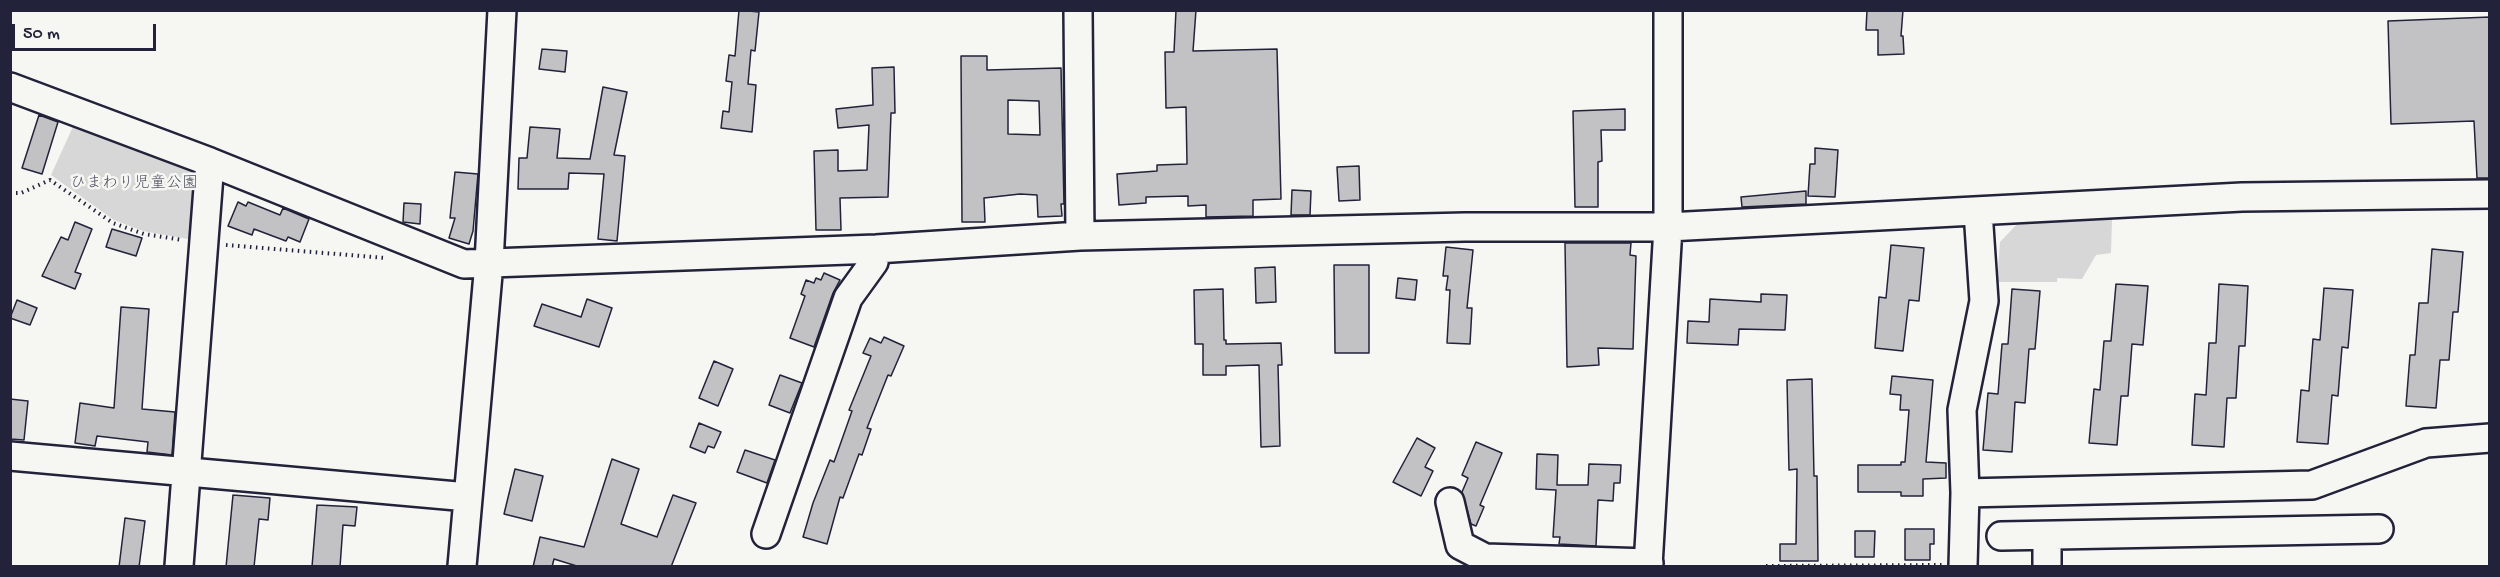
<!DOCTYPE html>
<meta charset="utf-8">
<style>
body{margin:0}
#map{position:relative;width:2500px;height:577px;overflow:hidden;background:#f6f6f2;font-family:"Gochi Hand",sans-serif}
canvas{display:block}
.frame{position:absolute;inset:0;border:12px solid #22223b;pointer-events:none}
.scale{position:absolute;left:12px;top:24px;width:144px;height:27px;box-sizing:border-box;border:3px solid #22223b;border-top:0;padding-left:8px;font-size:18px;line-height:21px;white-space:nowrap;color:#22223b;-webkit-text-stroke:4px #f6f6f2;paint-order:stroke}
</style>
<div id="map">
<canvas width="2500" height="577"></canvas>
<div class="frame"></div>
<div class="scale">50 m</div>
</div>
<script>
const ctx = document.querySelector('canvas').getContext('2d');
ctx.lineJoin = 'round';
function fill(path, color) { ctx.fillStyle = color; ctx.fill(path, 'evenodd'); }
const toPath = rows => new Path2D(rows.map(r => 'M' + r).join(''));
function stroke(path, color, width, dash) { ctx.strokeStyle = color; ctx.lineWidth = width; ctx.lineCap = dash ? 'butt' : 'round'; ctx.setLineDash(dash || []); ctx.stroke(path); }
function label(font, color, halo, rows, align = 'center') {
  ctx.font = font + ' "Gochi Hand","Klee One",sans-serif'; ctx.lineWidth = 5; ctx.setLineDash([]); ctx.textBaseline = 'middle'; ctx.strokeStyle = halo; ctx.fillStyle = color; for (const [text, x, y, turn = 0] of rows) {
    ctx.save(); ctx.translate(x, y); ctx.rotate((+turn || 0) * Math.PI / 180); ctx.textAlign = isNaN(turn) ? turn : align; if (halo) ctx.strokeText(text, 0, 0); ctx.fillText(text, 0, 0); ctx.restore();
  }
}
fill(toPath([
 [76,120,201,167,199,241,143,231,114,220,51,175],
 [2112,220,2111,253,2096,255,2082,279,2057,278,2057,282,1997,282,2000,242,2020,221]
]), '#d7d7d7');
const building = toPath([
 [739,10,759,12,755,51,751,50,748,84,756,85,752,132,721,128,723,111,729,112,732,82,726,81,729,55,735,56,739,10],
 [1176,10,1196,10,1193,51,1277,49,1281,199,1253,200,1253,216,1206,217,1206,205,1188,206,1188,196,1146,197,1146,203,1119,205,1117,174,1157,171,1157,165,1187,164,1186,107,1166,108,1165,52,1174,52,1176,10],
 [1867,10,1903,10,1901,36,1903,36,1904,54,1878,55,1878,30,1866,30,1867,10],
 [2490,17,2490,178,2477,178,2474,121,2391,124,2388,21,2490,17],
 [542,49,567,51,565,72,539,69,542,49],
 [961,56,987,56,987,70,1061,68,1064,204,1061,204,1062,216,1038,217,1037,195,1020,194,984,198,985,222,962,222,961,56],
 [1008,100,1039,101,1040,135,1008,134,1008,100],
 [894,67,895,113,891,113,888,197,840,198,841,230,816,230,814,151,838,150,838,171,867,170,869,125,838,128,836,109,873,105,872,68,894,67],
 [603,87,627,92,614,155,625,156,617,241,598,239,604,174,569,173,568,189,518,189,519,158,527,158,530,127,560,129,557,158,590,159,603,87],
 [1625,109,1625,130,1601,130,1602,161,1598,162,1598,207,1575,207,1573,111,1625,109],
 [39,115,58,122,42,174,22,168,39,115],
 [1815,148,1838,150,1835,197,1808,196,1810,164,1815,164,1815,148],
 [1359,166,1360,200,1339,201,1337,167,1359,166],
 [455,172,478,174,473,231,469,244,449,238,455,218,450,218,455,172],
 [1292,190,1311,191,1310,215,1291,215,1292,190],
 [1806,191,1806,204,1742,207,1741,197,1806,191],
 [238,202,246,206,248,202,280,215,283,208,309,219,300,242,288,237,286,241,254,229,252,235,228,226,238,202],
 [404,203,421,204,420,224,403,222,404,203],
 [75,222,92,229,75,272,81,274,75,289,42,276,61,237,68,240,75,222],
 [112,229,142,238,136,256,106,247,112,229],
 [1565,243,1631,243,1630,255,1636,256,1633,349,1598,348,1599,365,1567,367,1565,243],
 [1891,245,1924,248,1919,301,1909,300,1903,351,1875,348,1879,297,1886,298,1891,245],
 [1446,247,1473,250,1467,308,1472,308,1470,344,1447,343,1450,290,1446,290,1448,276,1443,276,1446,247],
 [2432,249,2463,252,2458,312,2453,312,2449,360,2440,360,2436,408,2406,406,2410,355,2415,355,2419,303,2428,303,2432,249],
 [1334,265,1369,265,1369,353,1335,353,1334,265],
 [1275,267,1276,302,1256,303,1255,268,1275,267],
 [824,273,840,280,833,293,814,347,790,338,805,296,801,294,806,280,814,283,816,278,821,280,824,273],
 [1398,278,1417,280,1415,300,1396,298,1398,278],
 [2116,284,2148,286,2143,345,2132,344,2128,396,2121,396,2117,445,2089,443,2094,389,2100,390,2104,341,2111,341,2116,284],
 [2219,284,2248,286,2245,346,2239,346,2236,398,2227,398,2224,447,2192,445,2195,394,2206,395,2209,343,2216,343,2219,284],
 [2324,288,2353,290,2348,348,2342,347,2338,396,2332,395,2328,444,2297,442,2301,390,2309,391,2313,339,2320,340,2324,288],
 [1223,289,1224,340,1226,340,1226,344,1281,343,1282,365,1278,365,1280,446,1261,447,1259,365,1226,366,1226,375,1203,375,1203,344,1195,344,1194,290,1223,289],
 [2012,289,2040,291,2035,349,2029,349,2025,403,2015,402,2012,452,1983,450,1988,393,1998,394,2002,344,2008,344,2012,289],
 [1761,294,1787,295,1785,330,1739,329,1738,345,1687,343,1688,321,1709,322,1710,299,1761,302,1761,294],
 [587,299,612,308,599,347,534,326,542,304,581,317,587,299],
 [17,300,37,308,30,325,10,318,17,300],
 [121,307,149,309,142,409,175,412,172,455,147,452,148,442,97,436,95,446,75,443,80,403,114,408,121,307],
 [884,337,904,346,891,376,888,375,867,428,871,429,862,455,859,454,843,498,840,497,827,544,803,537,813,503,830,460,834,462,852,411,849,410,871,356,863,353,870,338,881,343,884,337],
 [714,361,733,369,718,406,699,398,714,361],
 [780,375,802,383,790,413,769,405,780,375],
 [1892,376,1933,380,1926,462,1946,463,1946,478,1923,479,1923,496,1901,496,1901,492,1858,492,1858,465,1901,465,1901,462,1905,462,1909,410,1900,410,1901,395,1890,394,1892,376],
 [1812,379,1814,476,1817,476,1818,561,1780,561,1780,544,1796,544,1797,469,1789,470,1787,380,1812,379],
 [10,399,28,401,24,440,10,439,10,399],
 [699,423,721,432,714,448,708,446,705,453,690,447,699,423],
 [1417,438,1435,448,1425,467,1433,471,1421,496,1393,482,1417,438],
 [1476,442,1502,453,1480,505,1484,507,1476,526,1471,524,1462,492,1468,478,1462,475,1476,442],
 [745,450,775,460,767,483,737,472,745,450],
 [1537,454,1558,455,1557,485,1588,485,1589,464,1621,465,1620,483,1614,483,1613,501,1598,500,1596,546,1559,544,1560,537,1553,537,1556,490,1536,489,1537,454],
 [612,459,639,469,621,524,657,537,673,495,696,503,671,567,580,567,554,559,552,567,533,567,540,537,584,547,612,459],
 [515,469,543,476,532,521,504,514,515,469],
 [233,495,270,498,268,520,259,519,254,567,226,567,233,495],
 [317,505,357,507,355,526,343,525,340,567,312,567,317,505],
 [125,518,145,521,139,567,119,567,125,518],
 [1905,529,1934,529,1934,544,1930,544,1930,560,1905,560,1905,529],
 [1855,531,1875,531,1874,557,1855,557,1855,531]
]);
fill(building, '#c2c2c4');
stroke(building, '#22223b', 1.5);
const minor = toPath([
 [1078,10,1080,236],
 [10,87,210,162,464,264,876,249,1080,236,1465,227,1668,227,2242,197,2490,194],
 [10,456,468,497],
 [1965,493,2312,485,2426,443,2490,438],
 [1450,502,1460,545,1485,558,1649,563],
 [766,534,848,298,874,262,876,249],
 [2001,536,2379,529],
 [179,566,210,162],
 [462,566,489,263,502,10],
 [1648,566,1668,227,1668,10],
 [1963,566,1965,493,1962,410,1984,301,1978,211],
 [2047,566,2047,536]
]);
stroke(minor, '#22223b', 32);
stroke(toPath([
 [10,193,21,193,50,180,113,223,144,234,183,240],
 [226,245,386,258],
 [1766,566,1942,565]
]), '#22223b', 4, [1.5, 4.5]);
stroke(minor, '#f6f6f2', 27);
label('16px', '#4f4f62', '#f6f6f2', [
 ["ひまわり児童公園",134,185]
]);
</script>
